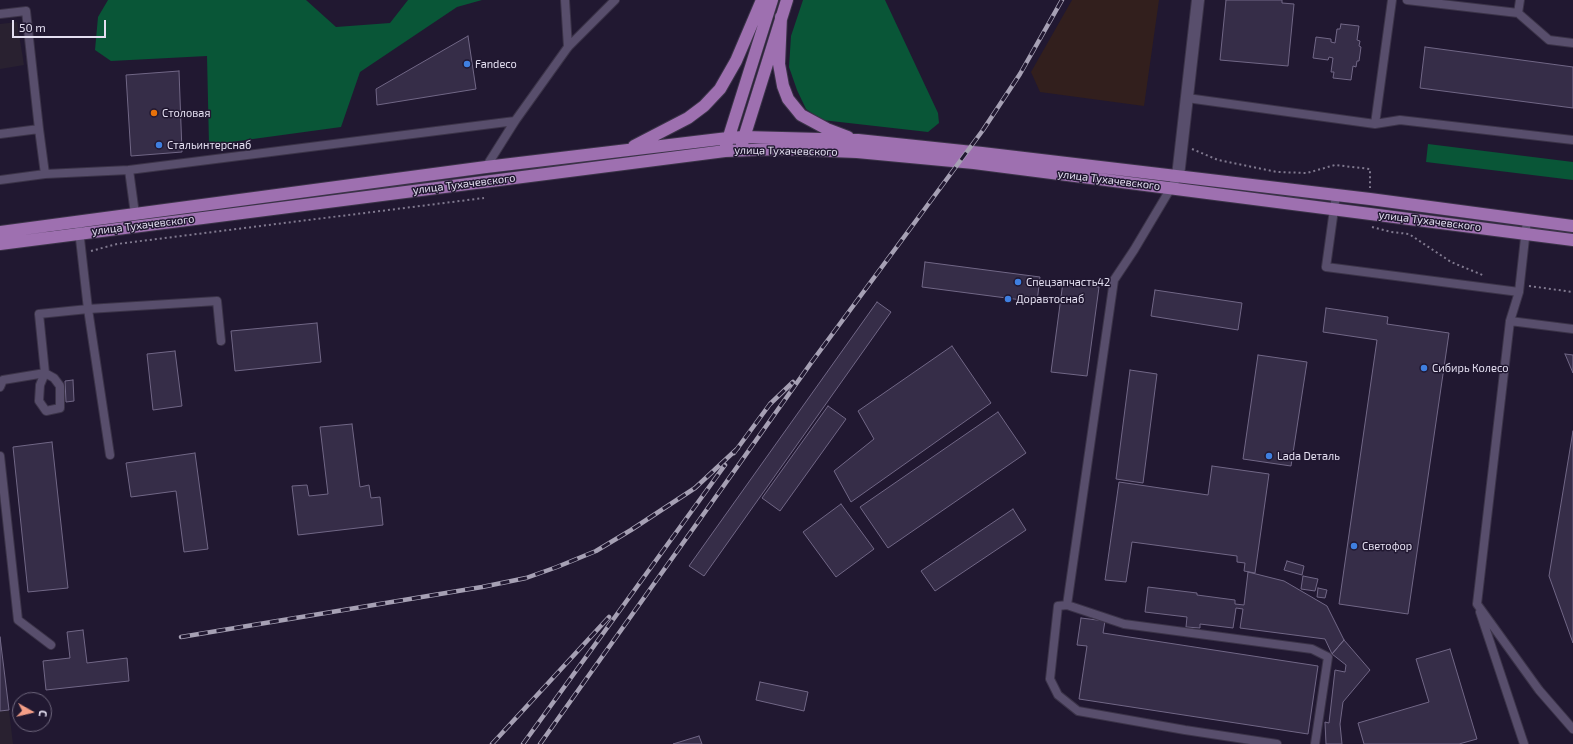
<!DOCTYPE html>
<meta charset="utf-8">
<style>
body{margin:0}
#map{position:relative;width:1573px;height:744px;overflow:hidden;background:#211831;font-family:"Exo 2",sans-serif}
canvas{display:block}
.north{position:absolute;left:12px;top:692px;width:40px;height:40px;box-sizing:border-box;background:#211831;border:1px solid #6f677d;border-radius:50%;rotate:98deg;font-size:11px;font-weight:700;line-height:16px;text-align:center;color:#e3def0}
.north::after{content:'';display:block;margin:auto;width:14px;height:18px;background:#f49e87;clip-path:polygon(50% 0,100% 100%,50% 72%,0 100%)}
.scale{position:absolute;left:12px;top:20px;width:94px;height:18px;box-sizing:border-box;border:2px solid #e3def0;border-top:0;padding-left:5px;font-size:12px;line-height:14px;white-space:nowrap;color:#e3def0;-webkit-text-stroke:3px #211831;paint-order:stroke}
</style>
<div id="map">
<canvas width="1573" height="744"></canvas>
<div class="north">С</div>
<div class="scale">50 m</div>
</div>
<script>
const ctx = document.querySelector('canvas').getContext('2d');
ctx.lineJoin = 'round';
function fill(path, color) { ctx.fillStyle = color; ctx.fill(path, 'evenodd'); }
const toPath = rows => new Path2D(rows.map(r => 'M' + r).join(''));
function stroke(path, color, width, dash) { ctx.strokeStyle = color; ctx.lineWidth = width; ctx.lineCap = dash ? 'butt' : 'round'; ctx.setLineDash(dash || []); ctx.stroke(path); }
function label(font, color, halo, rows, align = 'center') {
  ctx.font = font + ' "Exo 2",sans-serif'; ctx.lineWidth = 3; ctx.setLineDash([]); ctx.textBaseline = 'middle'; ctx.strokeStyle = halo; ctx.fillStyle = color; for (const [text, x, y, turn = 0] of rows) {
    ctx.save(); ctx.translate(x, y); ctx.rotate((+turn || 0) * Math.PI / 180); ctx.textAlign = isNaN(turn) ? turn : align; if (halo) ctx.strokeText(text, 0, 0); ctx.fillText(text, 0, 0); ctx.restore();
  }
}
fill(toPath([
 [17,22,24,65,0,69,0,24],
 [0,637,9,710,13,744,0,744]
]), '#292130');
fill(toPath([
 [1072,0,1159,0,1144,106,1040,92,1031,72]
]), '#321f1d');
fill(toPath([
 [108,0,306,0,336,27,390,23,408,0,482,0,457,7,360,72,341,127,209,145,207,56,111,61,95,50,98,17],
 [803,0,885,0,938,113,939,123,928,132,822,120,806,109,797,90,789,67,791,36],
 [1428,144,1573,162,1573,180,1426,162]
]), '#095637');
const building = toPath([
 [1226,0,1282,0,1282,3,1294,4,1288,66,1220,60,1226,0],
 [1341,24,1359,26,1357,40,1360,41,1359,46,1361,47,1359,61,1357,61,1356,67,1353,66,1351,80,1333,78,1334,72,1331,72,1333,58,1329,57,1328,60,1313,58,1316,37,1331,39,1331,42,1335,43,1337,29,1340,29,1341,24],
 [468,36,476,89,377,105,376,89,468,36],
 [1425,47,1573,67,1573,108,1420,88,1425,47],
 [179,71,182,152,131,156,126,75,179,71],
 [925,262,1040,277,1037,302,922,287,925,262],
 [1063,282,1099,287,1087,376,1051,372,1063,282],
 [1155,290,1242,303,1238,330,1151,316,1155,290],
 [877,302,891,312,704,576,689,566,877,302],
 [1326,308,1388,317,1387,324,1449,333,1408,614,1339,604,1377,340,1323,332,1326,308],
 [317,323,321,362,235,371,231,331,317,323],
 [952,346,991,403,851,502,834,471,874,439,858,411,952,346],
 [175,351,182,406,153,410,147,354,175,351],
 [1565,354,1573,355,1573,373,1565,354],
 [1258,355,1307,362,1291,466,1243,459,1258,355],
 [1130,370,1157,374,1143,483,1116,479,1130,370],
 [73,380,74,401,66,402,65,381,73,380],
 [828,406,846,419,780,511,762,498,828,406],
 [998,412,1026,453,888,548,860,507,998,412],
 [352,424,360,487,369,485,371,498,380,497,383,525,298,535,292,486,307,485,309,496,328,494,320,427,352,424],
 [1573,431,1573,643,1549,576,1573,431],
 [52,442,68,588,28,592,13,447,52,442],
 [195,453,208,549,184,552,176,491,131,497,126,463,195,453],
 [1212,466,1269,474,1255,573,1244,571,1245,563,1237,562,1237,556,1132,542,1126,582,1105,580,1119,482,1208,495,1212,466],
 [841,504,874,549,836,577,803,532,841,504],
 [1013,509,1026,530,935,591,921,571,1013,509],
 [1287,561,1304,566,1302,575,1284,570,1287,561],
 [1248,572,1284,581,1327,606,1344,640,1332,654,1325,639,1240,628,1243,609,1236,608,1233,628,1200,624,1200,628,1186,627,1187,617,1145,612,1148,587,1197,593,1197,595,1235,600,1235,604,1244,605,1248,572],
 [1303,576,1318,579,1315,591,1301,589,1303,576],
 [1318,588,1327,590,1325,598,1317,597,1318,588],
 [1081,618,1105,621,1103,633,1318,666,1308,734,1079,699,1087,646,1077,645,1081,618],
 [83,630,87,663,127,658,129,681,46,690,43,661,70,658,67,632,83,630],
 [0,637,9,710,0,711,0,637],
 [1344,640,1370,670,1343,702,1340,724,1342,744,1326,744,1325,722,1329,723,1335,670,1345,672,1346,665,1332,654,1344,640],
 [1450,649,1477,739,1459,744,1364,744,1358,723,1429,702,1416,659,1450,649],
 [760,682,808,692,804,711,756,700,760,682],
 [699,736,702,744,673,744,699,736]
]);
fill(building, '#362d48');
stroke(building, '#716786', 1);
const lane = toPath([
 [565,0,568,47],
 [1407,0,1518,13],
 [1520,0,1518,13,1549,40,1573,43],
 [0,14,26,11,39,129],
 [1187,98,1375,124,1392,0],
 [1375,124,1400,120,1573,140],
 [0,134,39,129,45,174,0,180],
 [486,167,515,121,568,47,615,0],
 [129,170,135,214],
 [45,174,129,170,515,121],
 [1336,195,1326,267,1519,292],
 [1527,220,1519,292,1510,321,1477,604,1539,690,1573,729],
 [79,230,88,309,110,455],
 [1510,321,1573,329],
 [45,373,54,378,60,386,60,408,46,411,39,401,40,385,45,373],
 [0,387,3,380,45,373,39,314,88,309,217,301,221,341],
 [0,456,18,620,51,645],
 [1067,605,1114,280,1134,250,1178,176],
 [1480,612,1524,744],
 [1277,744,1185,730,1078,711,1058,695,1050,679,1058,606,1067,605,1124,624,1312,649,1328,657,1315,744]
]);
const secondary = toPath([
 [1178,176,1198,0]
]);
const primary = toPath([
 [781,17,779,64,783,86,788,99,801,115,827,129,848,137],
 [742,144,787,0],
 [634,146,688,118,704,106,720,89,736,61,762,0],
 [726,146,772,0],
 [0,232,486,167,728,138,744,137,858,140,982,153,1370,199,1573,226],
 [0,244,725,151,780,149,857,152,974,163,1573,240]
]);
stroke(lane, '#3b3348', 10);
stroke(secondary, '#3b3348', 14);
stroke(primary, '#3b3348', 14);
stroke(toPath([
 [1192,149,1218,160,1277,172,1307,173,1335,165,1370,169,1370,188],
 [1372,227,1391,232,1409,234,1451,262,1485,276],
 [91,251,117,244,484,198],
 [1529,286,1573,292]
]), '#80798f', 2, [2, 3]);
stroke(lane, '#584e6c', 8);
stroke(secondary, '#584e6c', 12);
stroke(primary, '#9e70b0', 12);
const rail = toPath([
 [734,453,770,404,793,382],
 [181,637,482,587,526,578,557,567,596,551,631,530,695,488,738,448],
 [492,744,609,617],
 [523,744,725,465],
 [540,744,811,363,983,130,1020,74,1062,0]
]);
stroke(rail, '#a6a0b4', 4.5);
stroke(rail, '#211831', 3, [9]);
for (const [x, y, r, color] of [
 [467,64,4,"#3f7fe0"],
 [154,113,4,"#e8710a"],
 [159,145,4,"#3f7fe0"],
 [1018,282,4,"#3f7fe0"],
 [1008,299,4,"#3f7fe0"],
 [1424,368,4,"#3f7fe0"],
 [1269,456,4,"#3f7fe0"],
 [1354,546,4,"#3f7fe0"]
]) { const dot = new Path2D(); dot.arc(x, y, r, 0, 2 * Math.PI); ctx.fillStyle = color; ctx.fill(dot); stroke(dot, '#211831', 1.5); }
label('11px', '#e3def0', '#211831', [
 ["Fandeco",475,64],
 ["Столовая",162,113],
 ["Стальинтерснаб",167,145],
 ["Спецзапчасть42",1026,282],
 ["Доравтоснаб",1016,299],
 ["Сибирь Колесо",1432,368],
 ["Lada Dеталь",1277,456],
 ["Светофор",1362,546]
], 'left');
label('11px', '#e3def0', '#211831', [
 ["улица Тухачевского",786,151,1],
 ["улица Тухачевского",1109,180,7],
 ["улица Тухачевского",464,184,-7],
 ["улица Тухачевского",1430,221,7],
 ["улица Тухачевского",143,225,-7]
]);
</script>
